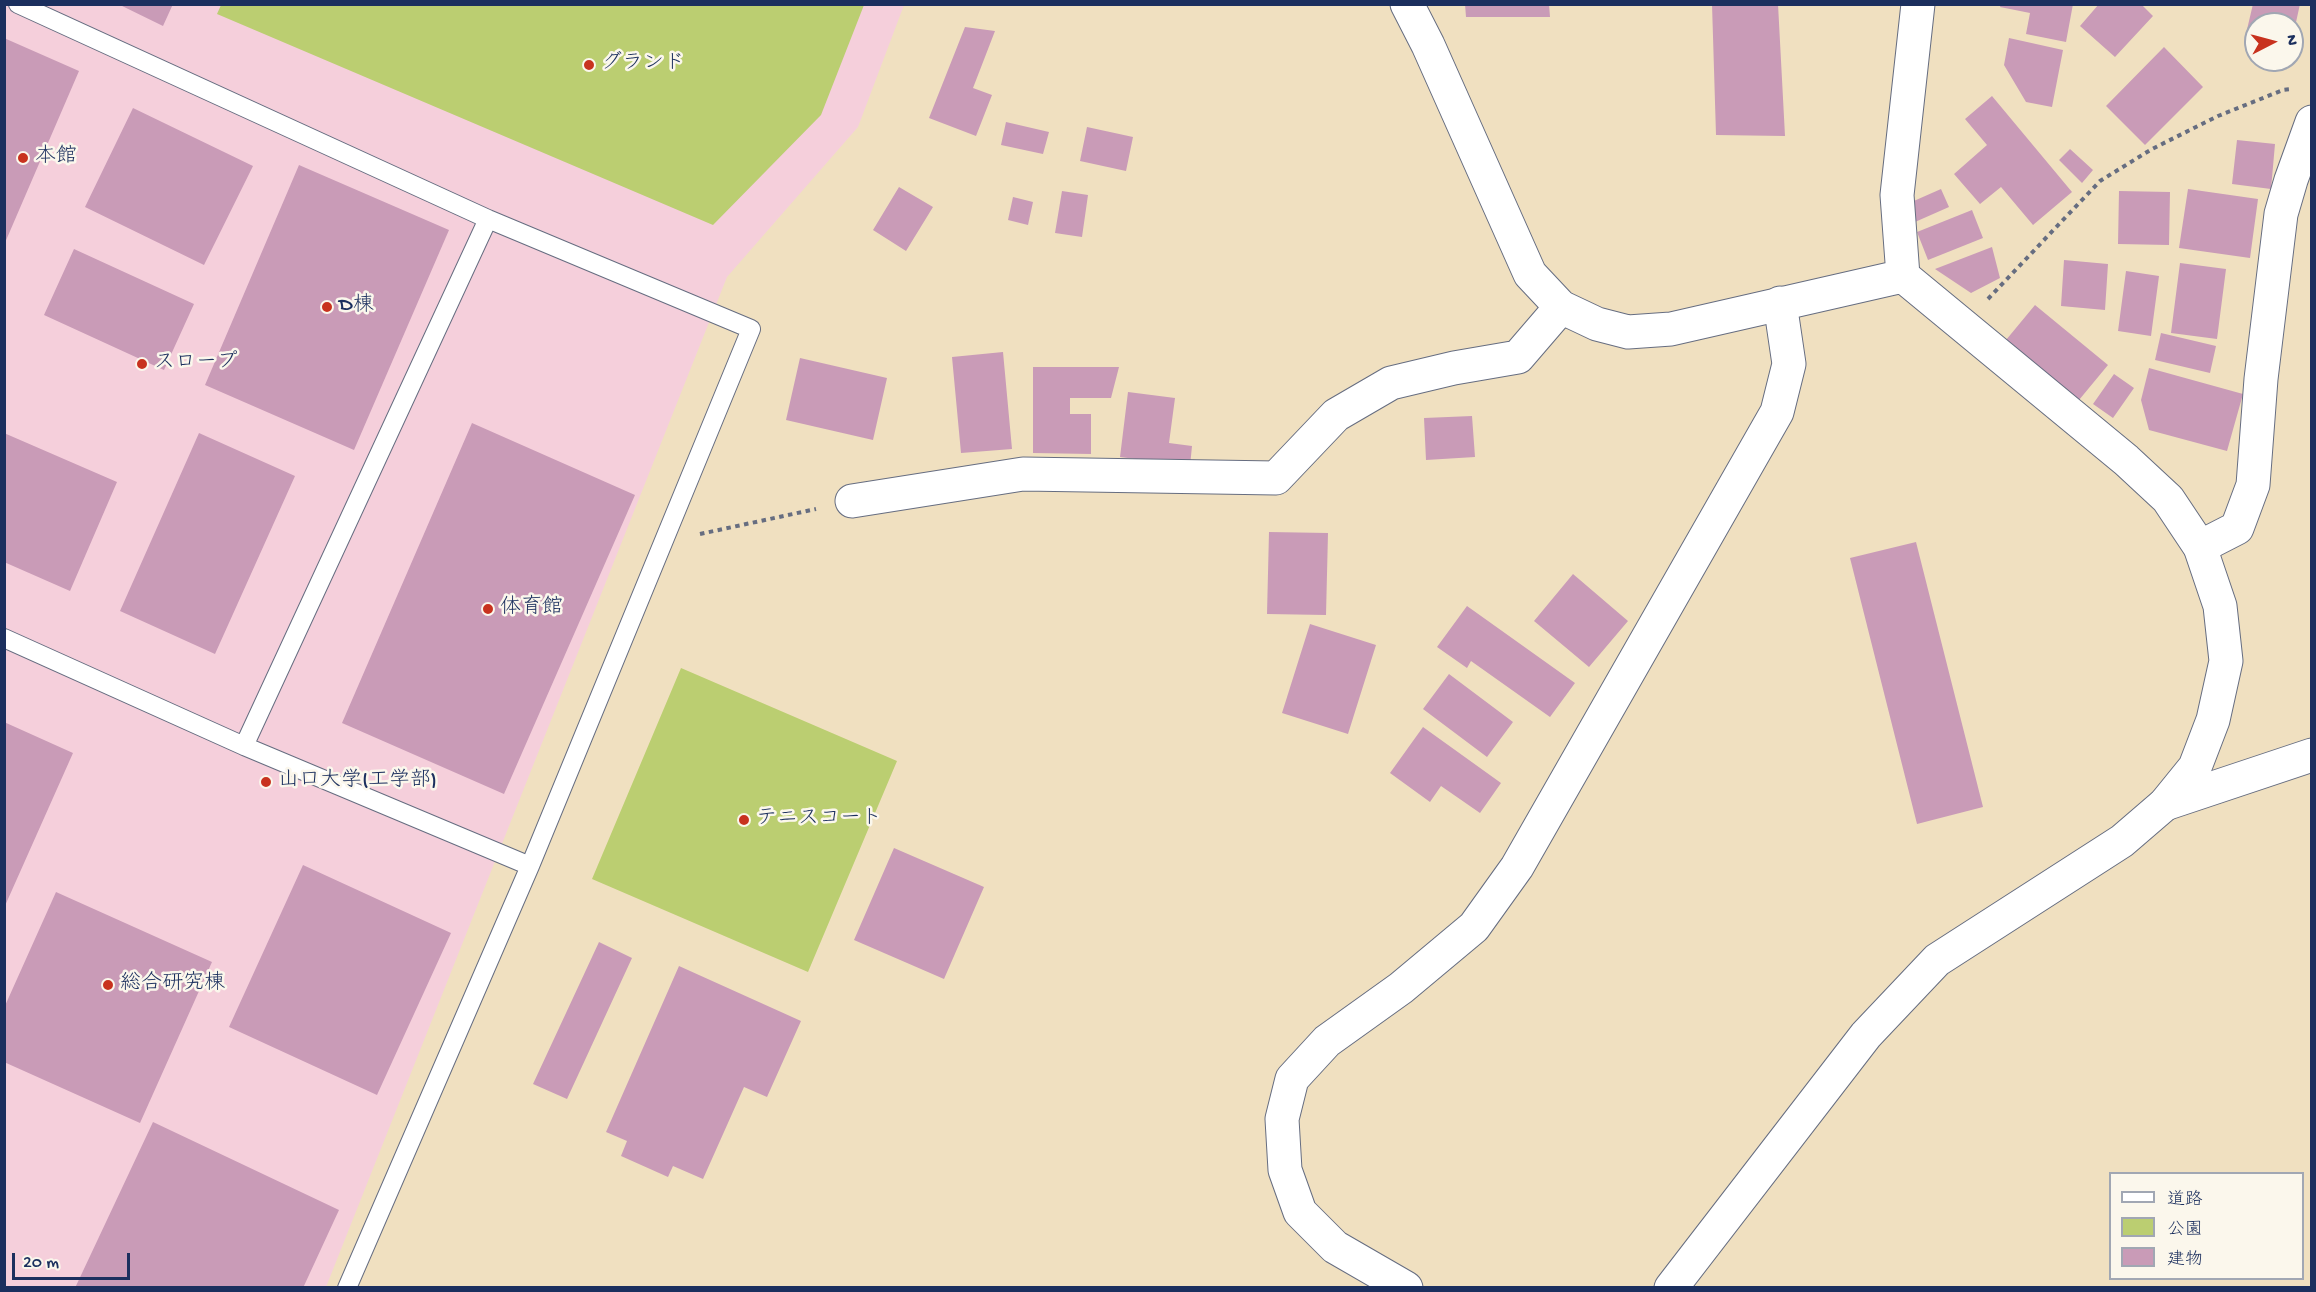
<!DOCTYPE html>
<meta charset="utf-8">
<style>
body{margin:0}
#map{position:relative;width:2316px;height:1292px;overflow:hidden;background:#f0e0c0;font-family:"Gochi Hand","Klee One",sans-serif}
canvas{display:block}
.frame{position:absolute;inset:0;border:6px solid #1b2f5e;pointer-events:none}
.legend{position:absolute;left:2109px;top:1172px;width:195px;height:108px;box-sizing:border-box;background:#fbf7ec;border:2px solid #a1a7b3;margin:0;padding:8px 10px;list-style:none;font-size:18px;color:#1b2f5e}
.legend li{display:flex;align-items:center;gap:12px;height:30px}
.legend b{width:30px;border:2px solid #a1a7b3}
.north{position:absolute;left:2244px;top:12px;width:60px;height:60px;box-sizing:border-box;background:#fbf7ec;border:2px solid #a1a7b3;border-radius:50%;rotate:84deg;font-size:16px;font-weight:700;line-height:24px;text-align:center;color:#1b2f5e}
.north::after{content:'';display:block;margin:auto;width:21px;height:27px;background:#c8321e;clip-path:polygon(50% 0,100% 100%,50% 72%,0 100%)}
.scale{position:absolute;left:12px;top:1253px;width:118px;height:27px;box-sizing:border-box;border:3px solid #1b2f5e;border-top:0;padding-left:8px;font-size:18px;line-height:21px;white-space:nowrap;color:#1b2f5e;-webkit-text-stroke:4px #fbf7ec;paint-order:stroke}
</style>
<div id="map">
<canvas width="2316" height="1292"></canvas>
<div class="frame"></div>
<ul class="legend">
<li><b style="height:8px;background:#fff"></b>道路</li>
<li><b style="height:16px;background:#bbce71"></b>公園</li>
<li><b style="height:16px;background:#c99bb7"></b>建物</li>
</ul>
<div class="north">N</div>
<div class="scale">20 m</div>
</div>
<script>
const ctx = document.querySelector('canvas').getContext('2d');
ctx.lineJoin = 'round';
function fill(path, color) { ctx.fillStyle = color; ctx.fill(path, 'evenodd'); }
const toPath = rows => new Path2D(rows.map(r => 'M' + r).join(''));
function stroke(path, color, width, dash) { ctx.strokeStyle = color; ctx.lineWidth = width; ctx.lineCap = dash ? 'butt' : 'round'; ctx.setLineDash(dash || []); ctx.stroke(path); }
function label(font, color, halo, rows, align = 'center') {
  ctx.font = font + ' "Gochi Hand","Klee One",sans-serif'; ctx.lineWidth = 5; ctx.setLineDash([]); ctx.textBaseline = 'middle'; ctx.strokeStyle = halo; ctx.fillStyle = color; for (const [text, x, y, turn = 0] of rows) {
    ctx.save(); ctx.translate(x, y); ctx.rotate((+turn || 0) * Math.PI / 180); ctx.textAlign = isNaN(turn) ? turn : align; if (halo) ctx.strokeText(text, 0, 0); ctx.fillText(text, 0, 0); ctx.restore();
  }
}
fill(toPath([
 [5,5,904,5,858,127,727,277,326,1287,5,1288]
]), '#f5cfdb');
fill(toPath([
 [221,5,221,4,864,5,821,115,713,225,217,14],
 [681,668,897,761,808,972,592,879]
]), '#bbce71');
fill(toPath([
 [118,4,173,4,163,26],
 [1465,4,1549,4,1550,17,1466,17],
 [1712,4,1778,4,1785,136,1716,135],
 [2001,4,2073,4,2066,42,2026,34,2030,13,2000,7],
 [2099,4,2141,4,2153,16,2115,57,2080,26],
 [2253,4,2300,4,2293,36,2292,24,2256,24,2256,40,2245,38],
 [965,27,995,31,973,88,992,95,976,136,929,118],
 [4,38,79,71,4,245],
 [2009,38,2063,50,2052,107,2026,102,2004,65],
 [2164,47,2203,87,2145,145,2106,106],
 [1992,96,2072,192,2033,225,2001,187,1980,204,1954,174,1987,145,1965,119],
 [133,108,253,166,204,265,85,207],
 [1006,122,1049,132,1043,154,1001,145],
 [1087,127,1133,137,1126,171,1080,161],
 [2237,140,2275,144,2271,189,2232,184],
 [2070,149,2093,170,2082,183,2059,160],
 [299,165,449,230,354,450,205,385],
 [899,187,933,207,906,251,873,230],
 [1941,189,1949,207,1915,222,1907,204],
 [2188,189,2258,199,2250,258,2179,248],
 [1062,191,1088,195,1082,237,1055,233],
 [2119,191,2170,192,2169,245,2118,244],
 [1013,197,1033,202,1028,225,1008,220],
 [1972,210,1983,238,1928,260,1917,232],
 [1992,247,2000,278,1971,293,1935,269],
 [74,249,194,304,164,370,44,315],
 [2064,260,2108,264,2105,310,2061,306],
 [2180,263,2226,269,2217,339,2171,333],
 [2126,271,2159,276,2151,336,2118,331],
 [2035,305,2108,365,2079,400,2006,340],
 [2161,333,2216,346,2210,373,2155,360],
 [1003,352,1012,449,961,453,952,357],
 [800,358,887,378,873,440,786,420],
 [1033,367,1119,367,1111,398,1070,398,1070,414,1091,414,1091,454,1033,453],
 [2149,368,2243,394,2227,451,2149,430,2141,400],
 [2114,374,2134,388,2113,418,2093,404],
 [1128,392,1175,398,1169,443,1192,446,1190,466,1120,457],
 [1472,416,1475,457,1426,460,1424,418],
 [472,423,635,495,504,794,342,723],
 [4,433,117,482,70,591,4,562],
 [199,433,295,476,215,654,120,611],
 [1269,532,1328,533,1326,615,1267,614],
 [1916,542,1983,807,1917,824,1850,558],
 [1573,574,1628,621,1589,667,1534,621],
 [1467,606,1575,683,1550,717,1471,661,1467,668,1437,647],
 [1310,624,1376,645,1348,734,1282,713],
 [1449,674,1513,722,1487,757,1423,709],
 [4,722,73,753,4,908],
 [1423,727,1501,783,1480,813,1441,786,1430,802,1390,773],
 [894,848,984,887,944,979,854,940],
 [303,865,451,933,377,1095,229,1027],
 [56,892,212,962,140,1123,4,1062,4,1008],
 [599,942,632,958,567,1099,533,1084],
 [679,966,801,1021,767,1097,744,1087,703,1179,673,1166,668,1177,621,1156,627,1141,606,1132],
 [153,1122,339,1210,303,1288,75,1288]
]), '#c99bb7');
const service = toPath([
 [18,4,488,219,244,746],
 [4,638,244,746,530,866],
 [347,1288,530,866,751,329,488,219]
]);
const minor = toPath([
 [852,501,1023,474,1276,478,1336,415,1391,383,1454,368,1518,357,1561,307],
 [2200,547,2237,528,2253,485,2261,379,2281,214,2291,180,2312,122],
 [2165,804,2312,755],
 [1406,1288,1335,1247,1300,1212,1285,1170,1282,1119,1292,1079,1327,1041,1401,988,1474,927,1517,867,1777,412,1789,364,1780,303]
]);
const tertiary = toPath([
 [1407,4,1428,45,1530,274,1561,307,1597,324,1628,332,1671,329,1903,276],
 [1671,1288,1866,1035,1937,960,2122,841,2165,804,2195,767,2213,720,2226,661,2220,606,2200,547,2168,499,2126,460,1903,276,1897,195,1918,4]
]);
stroke(service, '#666d80', 20);
stroke(minor, '#666d80', 35);
stroke(tertiary, '#666d80', 35);
stroke(toPath([
 [1988,299,2100,181,2152,149,2218,116,2283,90,2292,89],
 [700,534,816,509]
]), '#666d80', 4, [4.5, 4.5]);
stroke(service, '#fff', 18);
stroke(minor, '#fff', 33);
stroke(tertiary, '#fff', 33);
for (const [x, y, r, color] of [
 [589,65,6,"#c8321e"],
 [23,158,6,"#c8321e"],
 [327,307,6,"#c8321e"],
 [142,364,6,"#c8321e"],
 [488,609,6,"#c8321e"],
 [266,782,6,"#c8321e"],
 [744,820,6,"#c8321e"],
 [108,985,6,"#c8321e"]
]) { const dot = new Path2D(); dot.arc(x, y, r, 0, 2 * Math.PI); ctx.fillStyle = color; ctx.fill(dot); stroke(dot, '#fbf7ec', 2); }
label('21px', '#1b2f5e', '#fbf7ec', [
 ["グランド",601,65],
 ["本館",35,158],
 ["D棟",339,307],
 ["スロープ",154,364],
 ["体育館",500,609],
 ["山口大学(工学部)",278,782],
 ["テニスコート",756,820],
 ["総合研究棟",120,985]
], 'left');
</script>
